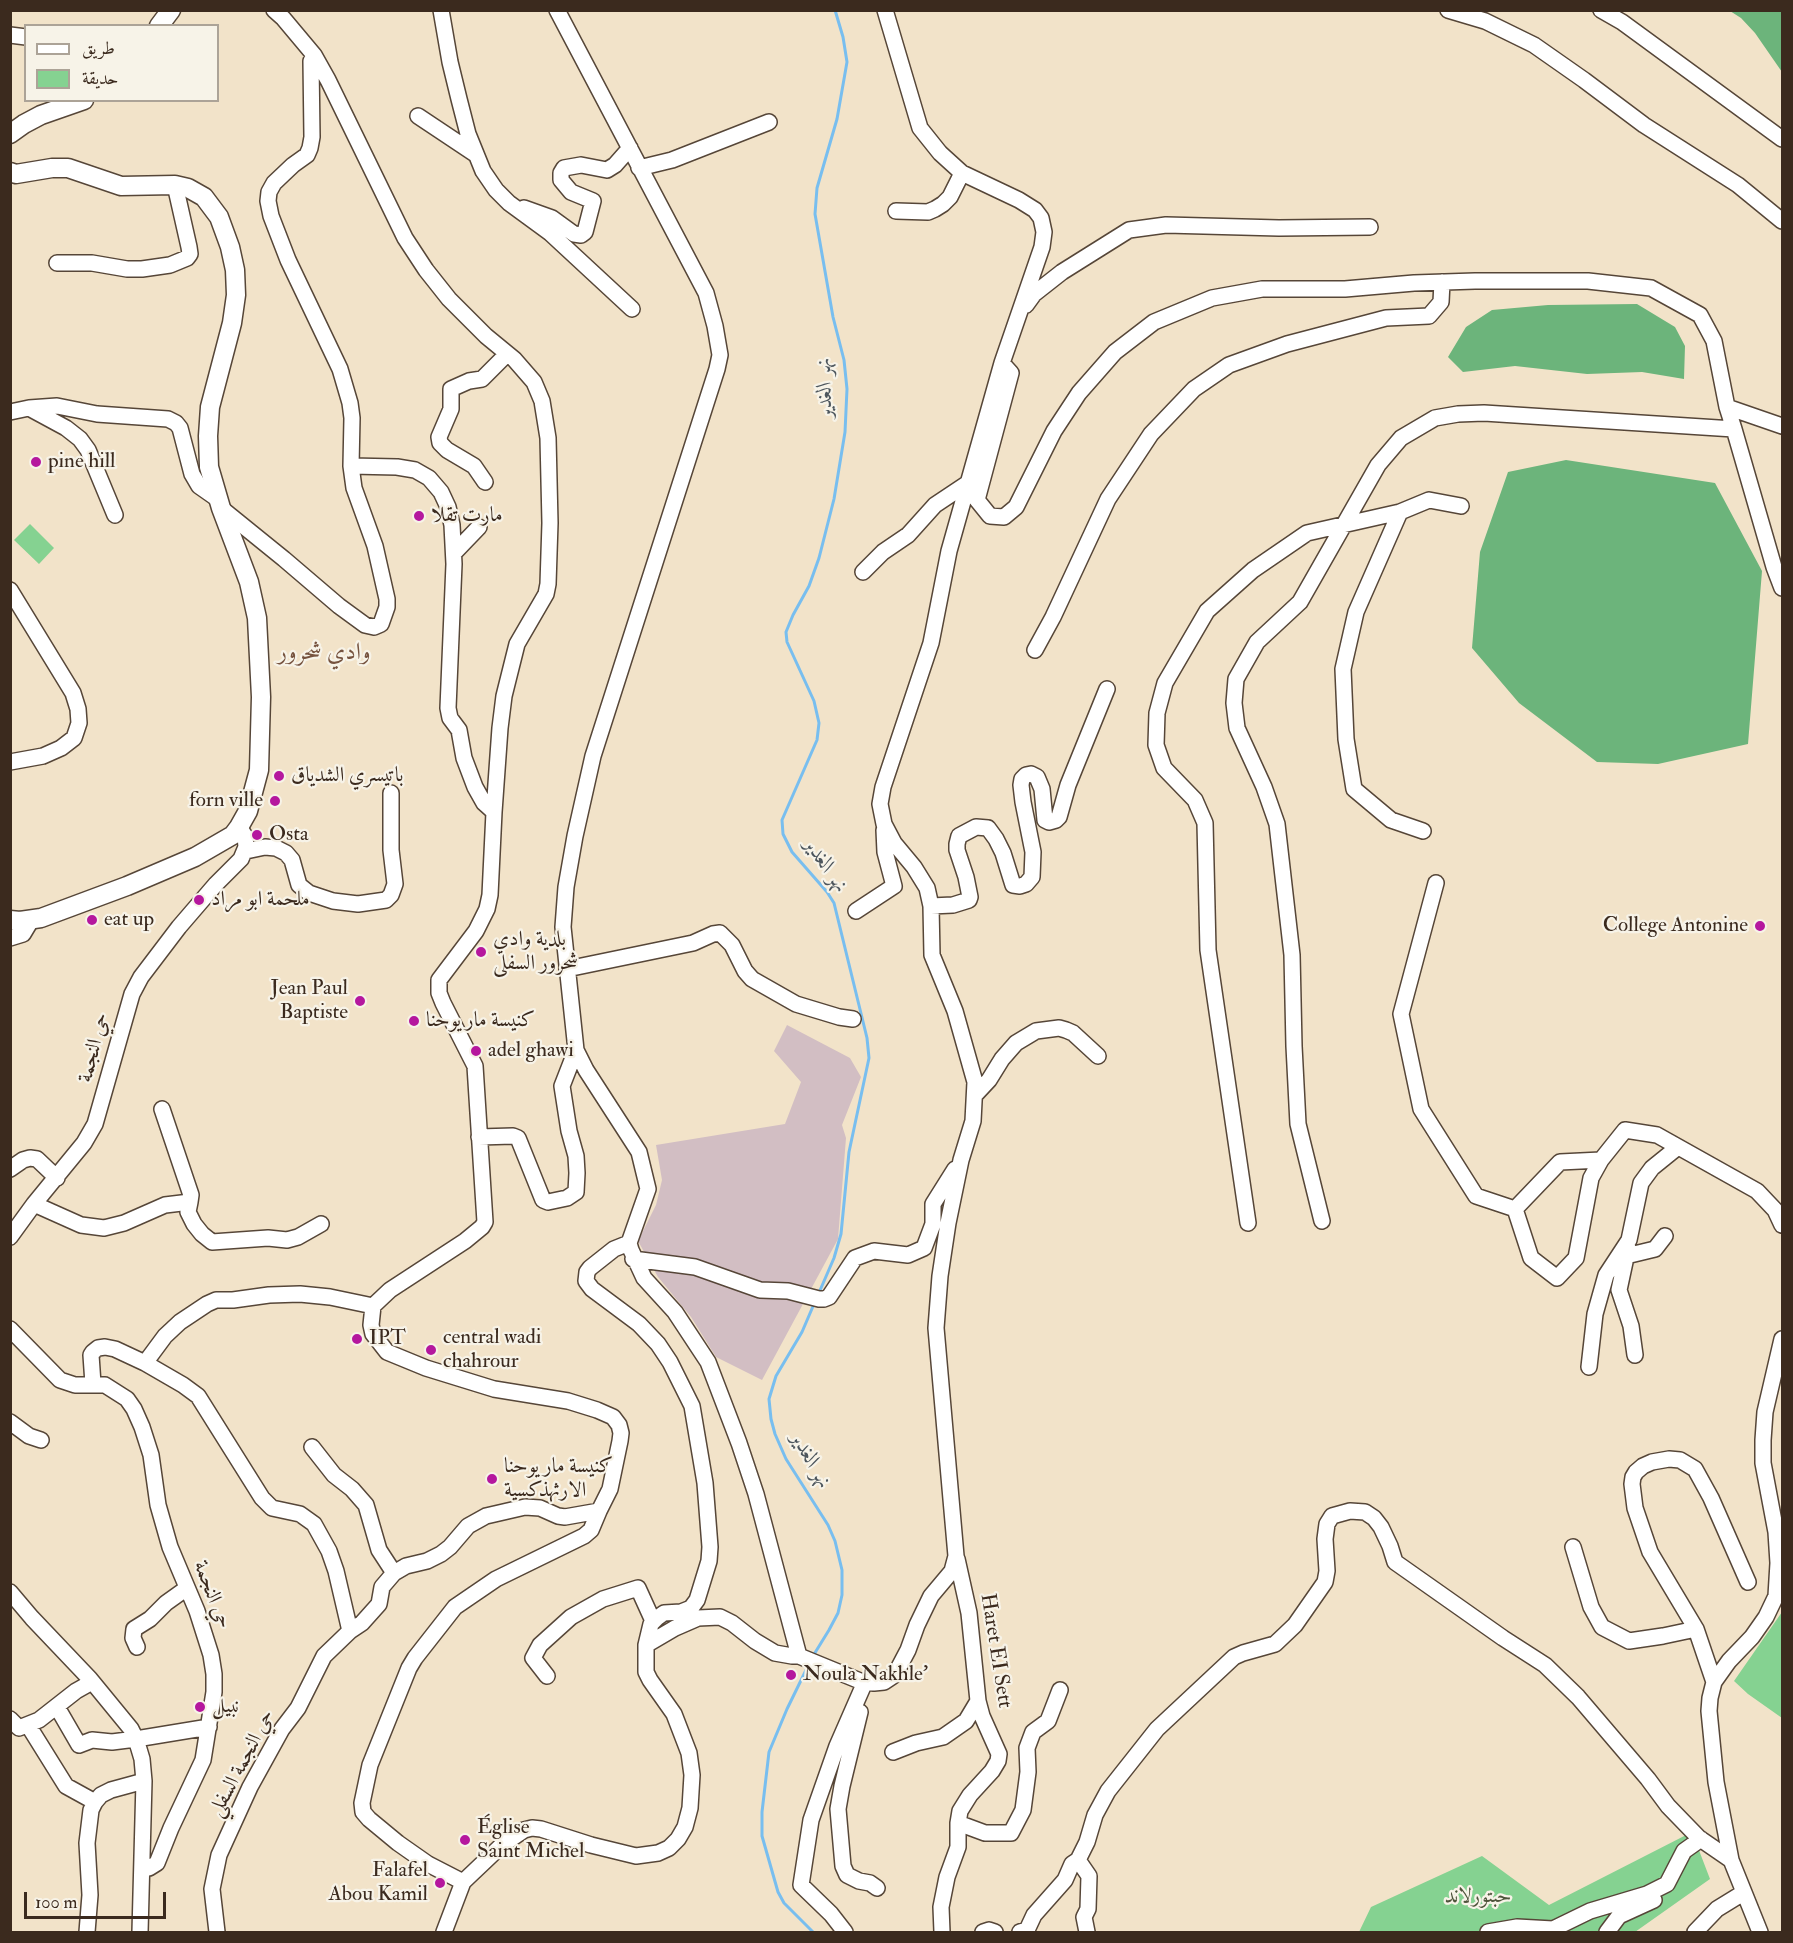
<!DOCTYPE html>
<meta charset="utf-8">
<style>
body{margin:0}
#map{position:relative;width:1793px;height:1943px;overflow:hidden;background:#f2e3c9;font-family:"IM FELL Double Pica",Amiri,serif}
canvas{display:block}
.frame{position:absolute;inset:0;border:12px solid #3b2a1e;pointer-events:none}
.legend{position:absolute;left:24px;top:24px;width:195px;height:78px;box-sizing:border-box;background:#f7f3e8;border:2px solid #aca397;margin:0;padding:8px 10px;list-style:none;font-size:18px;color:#3b2a1e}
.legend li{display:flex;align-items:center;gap:12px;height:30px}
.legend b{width:30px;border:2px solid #aca397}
.scale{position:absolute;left:24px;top:1892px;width:142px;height:27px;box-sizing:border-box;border:3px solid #3b2a1e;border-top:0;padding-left:8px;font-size:18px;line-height:21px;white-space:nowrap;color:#3b2a1e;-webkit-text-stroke:4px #f7f3e8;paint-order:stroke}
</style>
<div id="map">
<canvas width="1793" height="1943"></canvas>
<div class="frame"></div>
<ul class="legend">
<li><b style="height:8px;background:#fff"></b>طريق</li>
<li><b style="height:16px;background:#85d291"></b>حديقة</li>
</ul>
<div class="scale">100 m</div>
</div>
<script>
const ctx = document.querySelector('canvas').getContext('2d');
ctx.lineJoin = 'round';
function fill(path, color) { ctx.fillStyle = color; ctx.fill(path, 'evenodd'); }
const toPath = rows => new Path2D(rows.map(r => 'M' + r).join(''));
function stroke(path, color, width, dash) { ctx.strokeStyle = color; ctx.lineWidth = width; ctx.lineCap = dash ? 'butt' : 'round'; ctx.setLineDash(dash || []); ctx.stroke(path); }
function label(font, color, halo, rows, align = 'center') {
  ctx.font = font + ' "IM FELL Double Pica",Amiri,serif'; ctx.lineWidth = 4.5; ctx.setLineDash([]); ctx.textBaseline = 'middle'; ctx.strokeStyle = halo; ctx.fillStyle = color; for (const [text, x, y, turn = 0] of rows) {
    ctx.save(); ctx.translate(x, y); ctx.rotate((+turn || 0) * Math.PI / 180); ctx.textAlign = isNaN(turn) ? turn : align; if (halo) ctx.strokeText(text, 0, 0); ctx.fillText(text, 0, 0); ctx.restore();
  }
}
fill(toPath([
 [787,1025,850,1058,861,1077,842,1125,846,1138,838,1239,762,1380,716,1357,691,1317,658,1277,638,1241,656,1205,662,1180,656,1145,785,1124,801,1082,774,1051]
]), '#d2bec3');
fill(toPath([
 [30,524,54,548,39,564,14,540],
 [1782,1612,1782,1718,1748,1694,1734,1681],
 [1692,1832,1710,1879,1635,1932,1359,1932,1371,1907,1482,1856,1549,1905]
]), '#85d291');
fill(toPath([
 [1730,11,1782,11,1782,72,1755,33,1741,18],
 [1637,304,1675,327,1685,346,1684,379,1642,372,1587,374,1515,366,1463,372,1448,357,1466,327,1492,310,1548,305],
 [1566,460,1715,483,1762,571,1748,744,1658,764,1597,762,1519,703,1472,648,1480,552,1508,472]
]), '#6cb47b');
stroke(toPath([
 [818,1295,834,1258,841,1234,849,1152,869,1058,867,1038,834,903,827,892,792,852,783,834,782,820,817,740,819,723,814,701,787,642,786,632,793,615,809,586,819,558,834,499,845,432,847,389,844,360,833,317,815,214,817,188,837,119,847,62,843,37,835,10],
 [813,1656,829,1630,838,1613,842,1595,842,1570,835,1541,828,1525,786,1459,775,1434,771,1419,769,1399,776,1376,802,1332,814,1304],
 [808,1666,787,1709,769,1752,762,1812,762,1836,778,1892,784,1903,813,1932]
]), '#78beef', 3);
const minor = toPath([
 [441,10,450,62,459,99,468,134,483,171,496,190,509,203,550,233,632,309],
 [557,10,706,293,715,326,720,355,717,369,593,756,575,836,566,887,563,927,576,1050,586,1070,639,1152,648,1189,629,1243,631,1250,644,1278,675,1312,708,1362,739,1443,756,1494,799,1656],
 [1448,10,1485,21,1534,45,1584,80,1644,125,1738,185,1782,221],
 [1601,10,1622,22,1782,139],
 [10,35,26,37],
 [418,116,475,154],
 [639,168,672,160,769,122],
 [524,208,552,218,574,234,581,235,585,232,593,201,571,192,561,180,561,173,564,168,581,165,607,170,615,165,630,148],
 [896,211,928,212,935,209,943,204,950,197,962,173],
 [57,263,92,263,127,269,142,269,170,265,187,258,190,254,189,247,175,185],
 [1026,305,1034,294,1062,272,1129,230,1166,225,1279,228,1370,227],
 [1002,363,1011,373,977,500,990,516,1004,517,1016,507,1054,431,1079,393,1115,352,1154,322,1212,298,1262,289,1345,289,1414,283,1475,281,1588,281,1651,288,1700,315,1714,341,1727,407,1734,429],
 [1727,407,1782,426],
 [29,408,66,428,80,439,88,450,115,515],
 [10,412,29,408,57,406,97,414,168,419,176,423,180,428,192,474,199,486,219,500],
 [351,466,397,467,415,470,429,478,441,492,448,507,452,525,454,564,448,708,450,718,459,730,464,758,475,787,484,803,494,812],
 [485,482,474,466,447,450,440,443,439,437,451,409,451,389,469,381,482,379,507,354],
 [221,508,284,559,339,606,365,625,374,627,381,624,387,607,387,599,375,546,354,488,351,466,352,418,350,403,340,369,288,260,271,216,268,201,269,192,274,183,293,165,307,155,310,148,312,137,311,61,314,55],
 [1400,512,1429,500,1461,506],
 [454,553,479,527],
 [863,572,883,552,908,535,935,505,968,483],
 [10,590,73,693,78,709,79,723,74,738,61,748,43,756,10,762],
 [1035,650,1053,617,1108,499,1151,434,1194,389,1229,365,1287,344,1386,318,1429,316,1441,302,1442,282],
 [246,851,265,847,276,848,286,853,292,860,299,885,309,893,333,901,358,904,386,900,391,895,395,884,391,850,391,793],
 [1436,883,1401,1014,1421,1109,1476,1196,1515,1209],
 [931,906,953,905,969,900,970,897,966,877,957,850,957,844,959,836,976,827,988,828,996,839,1003,853,1013,885,1020,886,1026,884,1032,877,1033,852,1023,802,1021,785,1022,779,1026,775,1031,774,1037,777,1042,789,1045,820,1049,822,1056,820,1059,817,1068,785,1107,689],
 [856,911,894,886,885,852,884,830],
 [10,938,23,934,32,919],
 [567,969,693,943,713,934,720,933,732,945,745,971,752,979,796,1004,839,1017,853,1019],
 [975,1095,989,1080,1002,1059,1016,1043,1036,1031,1059,1028,1066,1030,1073,1033,1098,1056],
 [479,1137,513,1136,518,1138,543,1200,548,1202,567,1198,576,1192,577,1173,576,1156,569,1131,562,1086,576,1050],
 [1601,1160,1560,1162,1515,1209,1531,1258,1557,1278,1576,1258,1591,1178,1601,1160,1625,1130,1657,1135,1757,1191,1775,1210,1782,1225],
 [10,1169,23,1160,30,1158,37,1159,57,1178],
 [190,1202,188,1212,194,1224,202,1234,212,1242,268,1238,287,1240,298,1237,321,1224],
 [34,1204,81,1225,104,1228,124,1223,165,1205,190,1202,191,1195,162,1109],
 [1322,1221,1298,1124,1294,1046,1292,955,1277,824,1264,787,1237,728,1234,703,1236,679,1257,642,1300,602,1378,465,1401,438,1435,418,1458,414,1484,413,1734,429,1774,567,1782,588],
 [1248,1223,1208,950,1205,823,1195,800,1164,768,1156,745,1157,713,1165,683,1207,611,1253,570,1307,533,1400,512,1356,612,1343,669,1346,739,1354,789,1391,820,1423,831],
 [10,1237,34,1204,84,1143,95,1124,132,994,141,977,179,927,216,884,241,859,246,847,245,836,239,827],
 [629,1243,614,1249,590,1268,587,1272,586,1281,592,1289,639,1324,658,1344,670,1362,692,1406,705,1483,710,1547,709,1561,697,1600,691,1608,681,1612,664,1613,657,1618,651,1624,646,1645],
 [1628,1248,1619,1290,1631,1326,1635,1355],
 [1626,1256,1655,1249,1665,1236],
 [633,1259,695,1267,760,1290,788,1291,819,1299,824,1299,829,1297,855,1258,874,1251,908,1255,924,1248,933,1224,933,1204,955,1169],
 [10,1329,60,1380,75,1385,105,1385,127,1399,134,1409,142,1427,151,1455,158,1505,170,1547,197,1611,211,1655,214,1674,214,1692,203,1760,171,1828,157,1863,149,1868,142,1867],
 [145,1363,165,1336,180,1322,207,1304,216,1300,233,1300,269,1295,300,1294,330,1297,373,1306],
 [1589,1367,1595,1314,1606,1275,1629,1240,1641,1183,1652,1168,1678,1147],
 [93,1384,91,1355,93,1352,98,1348,105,1347,115,1349,145,1363,183,1385,198,1396,262,1498,272,1508,300,1514,314,1524,329,1551,336,1571,350,1631,362,1623,379,1604,382,1587,394,1573,406,1566,427,1561,441,1554,450,1547,468,1526,486,1516,525,1507,540,1508,558,1516,565,1517,599,1511,610,1489,620,1441,621,1433,619,1425,613,1417,597,1410,568,1401,494,1389,426,1368,387,1352,373,1334,371,1325,373,1306,390,1290,465,1241,482,1227,485,1222,475,1066,443,1003,439,993,439,980,476,931,487,909,490,895,494,812,500,728,504,696,517,644,546,594,548,584,550,523,548,438,542,401,534,382,514,359,486,336,449,299,426,270,405,238,328,80,314,55,283,18,274,10],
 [10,1422,29,1436,41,1440],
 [312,1447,334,1475,352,1489,366,1505,379,1550,394,1573],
 [1573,1547,1591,1607,1602,1627,1629,1641,1663,1636,1696,1629],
 [10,1592,32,1618,90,1679,131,1729,136,1739,142,1759,144,1781,140,1932],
 [137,1647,133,1638,134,1629,150,1619,166,1603,187,1588],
 [547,1676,533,1658,540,1645,571,1617,603,1599,638,1588,653,1621],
 [1714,1682,1696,1629,1650,1552,1635,1508,1632,1484,1633,1477,1636,1472,1643,1466,1652,1462,1669,1459,1680,1460,1695,1469,1711,1498,1748,1582],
 [57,1707,79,1745,92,1740,112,1742,136,1739,209,1727],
 [860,1712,842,1786,838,1809,843,1866,847,1875,859,1881,870,1883,877,1888],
 [10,1719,19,1728,39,1720,76,1691,92,1682],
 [28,1725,66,1786,95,1802],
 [893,1752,916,1743,943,1737,966,1721,978,1701],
 [958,1823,985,1833,1011,1833,1023,1810,1028,1772,1027,1748,1033,1732,1048,1721,1060,1690],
 [463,1882,428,1864,398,1843,369,1819,363,1812,362,1803,370,1765,409,1668,415,1658,455,1607,496,1579,584,1536,591,1530,599,1511],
 [87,1932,90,1895,87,1843,91,1810,95,1802,101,1795,111,1790,144,1781],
 [217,1932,212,1889,219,1855,250,1787,282,1729,298,1708,324,1656,350,1631],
 [444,1932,463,1882,502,1845,524,1830,532,1828,541,1829,591,1845,636,1856,658,1853,669,1848,678,1839,685,1827,690,1808,692,1775,689,1753,674,1714,650,1680,646,1672,646,1645,675,1628,698,1618,720,1617,732,1623,755,1641,775,1653,792,1656,799,1656,860,1681,874,1683,884,1682,893,1676,898,1669,908,1650,917,1625,931,1596,952,1571,956,1556,936,1328,940,1276,948,1223,961,1160,973,1121,975,1082,955,1011,932,955,931,906,927,888,914,867,894,843,884,824,880,804,883,787,931,643,949,551,1002,363,1042,247,1044,232,1041,218,1035,210,1019,200,962,173,940,153,920,128,885,10],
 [845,1932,831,1914,801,1885,811,1820,837,1746,865,1682],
 [942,1932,941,1907,947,1877,958,1847,958,1823,960,1811,970,1795,992,1771,998,1761,999,1754,982,1716,978,1701,969,1613,957,1559],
 [983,1932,989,1930,995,1932],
 [1020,1932,1027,1930,1034,1915,1065,1880,1072,1864,1078,1860],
 [1087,1932,1084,1917,1088,1909,1089,1876,1078,1860,1087,1842,1095,1815,1108,1791,1157,1729,1234,1657,1243,1653,1275,1644,1295,1625,1325,1582,1327,1571,1325,1539,1327,1524,1332,1516,1350,1511,1365,1512,1374,1518,1381,1527,1390,1546,1395,1562,1503,1638,1545,1665,1578,1697,1648,1779,1668,1806,1699,1838,1731,1860],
 [1488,1932,1517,1927,1553,1929,1590,1911,1647,1894,1667,1884,1684,1851,1701,1839],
 [1607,1932,1619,1916,1654,1900],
 [1695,1932,1717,1909,1743,1893],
 [1760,1932,1731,1860,1716,1782,1709,1711,1710,1698,1714,1682,1729,1661,1752,1637,1766,1617,1776,1596,1778,1563,1776,1532,1763,1463,1763,1440,1765,1412,1782,1339]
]);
const major = toPath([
 [159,26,171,10],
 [10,134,24,124,41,115,84,100],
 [10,172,16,174,52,168,68,168,121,186,175,185,188,188,204,197,219,217,230,247,235,270,236,295,232,323,210,407,208,436,209,467,221,508,249,582,257,618,261,697,259,770,248,811,239,827,233,835,195,857,127,886,41,918,20,921,10,920]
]);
stroke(minor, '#564638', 18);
stroke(major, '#564638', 21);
stroke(minor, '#fff', 15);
stroke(major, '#fff', 18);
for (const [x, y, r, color] of [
 [36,462,6,"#b5179e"],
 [419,516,6,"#b5179e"],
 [279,776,6,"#b5179e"],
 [275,801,6,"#b5179e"],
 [257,835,6,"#b5179e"],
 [199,900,6,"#b5179e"],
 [92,920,6,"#b5179e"],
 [1760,926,6,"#b5179e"],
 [481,952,6,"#b5179e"],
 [360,1001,6,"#b5179e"],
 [414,1021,6,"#b5179e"],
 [476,1051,6,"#b5179e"],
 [357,1339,6,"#b5179e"],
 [431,1350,6,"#b5179e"],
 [492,1479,6,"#b5179e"],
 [791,1675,6,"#b5179e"],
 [200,1707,6,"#b5179e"],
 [465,1840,6,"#b5179e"],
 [440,1883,6,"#b5179e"]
]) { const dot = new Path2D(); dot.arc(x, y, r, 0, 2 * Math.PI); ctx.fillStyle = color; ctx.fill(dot); stroke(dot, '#f7f3e8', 2); }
label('21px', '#3b2a1e', '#f7f3e8', [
 ["pine hill",48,462],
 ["مارت تقلا",431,516],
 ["باتيسري الشدياق",291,776],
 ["forn ville",263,801,"right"],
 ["Osta",269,835],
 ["ملحمة ابو مراد",211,900],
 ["eat up",104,920],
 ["College Antonine",1748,926,"right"],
 ["بلدية وادي",493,940],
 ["شحرور السفلى",493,964],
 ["Jean Paul",348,989,"right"],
 ["Baptiste",348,1013,"right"],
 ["كنيسة مار يوحنا",426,1021],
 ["adel ghawi",488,1051],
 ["central wadi",443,1338],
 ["chahrour",443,1362],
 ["IPT",369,1339],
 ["كنيسة مار يوحنا",504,1467],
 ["الارثهذكسية",504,1491],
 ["Noula Nakhle'",803,1675],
 ["نبيل",212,1707],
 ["Église",477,1828],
 ["Saint Michel",477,1852],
 ["Falafel",428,1871,"right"],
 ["Abou Kamil",428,1895,"right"]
], 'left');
label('21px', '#3b2a1e', '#f7f3e8', [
 ["حي النجمة",95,1048,-75],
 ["حي النجمة",211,1595,69],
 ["Haret EI Sett",995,1651,81],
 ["حي النجمة السفلي",243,1764,-62]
]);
label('21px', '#4e543b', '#f7f3e8', [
 ["حبتورلاند",1478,1897]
]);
label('italic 22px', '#4d565d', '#f7f3e8', [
 ["نهر الغدير",826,388,-92],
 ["نهر الغدير",825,866,55],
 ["نهر الغدير",810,1461,60]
]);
label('24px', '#76533f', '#f7f3e8', [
 ["وادي شحرور",324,654]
]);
</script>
